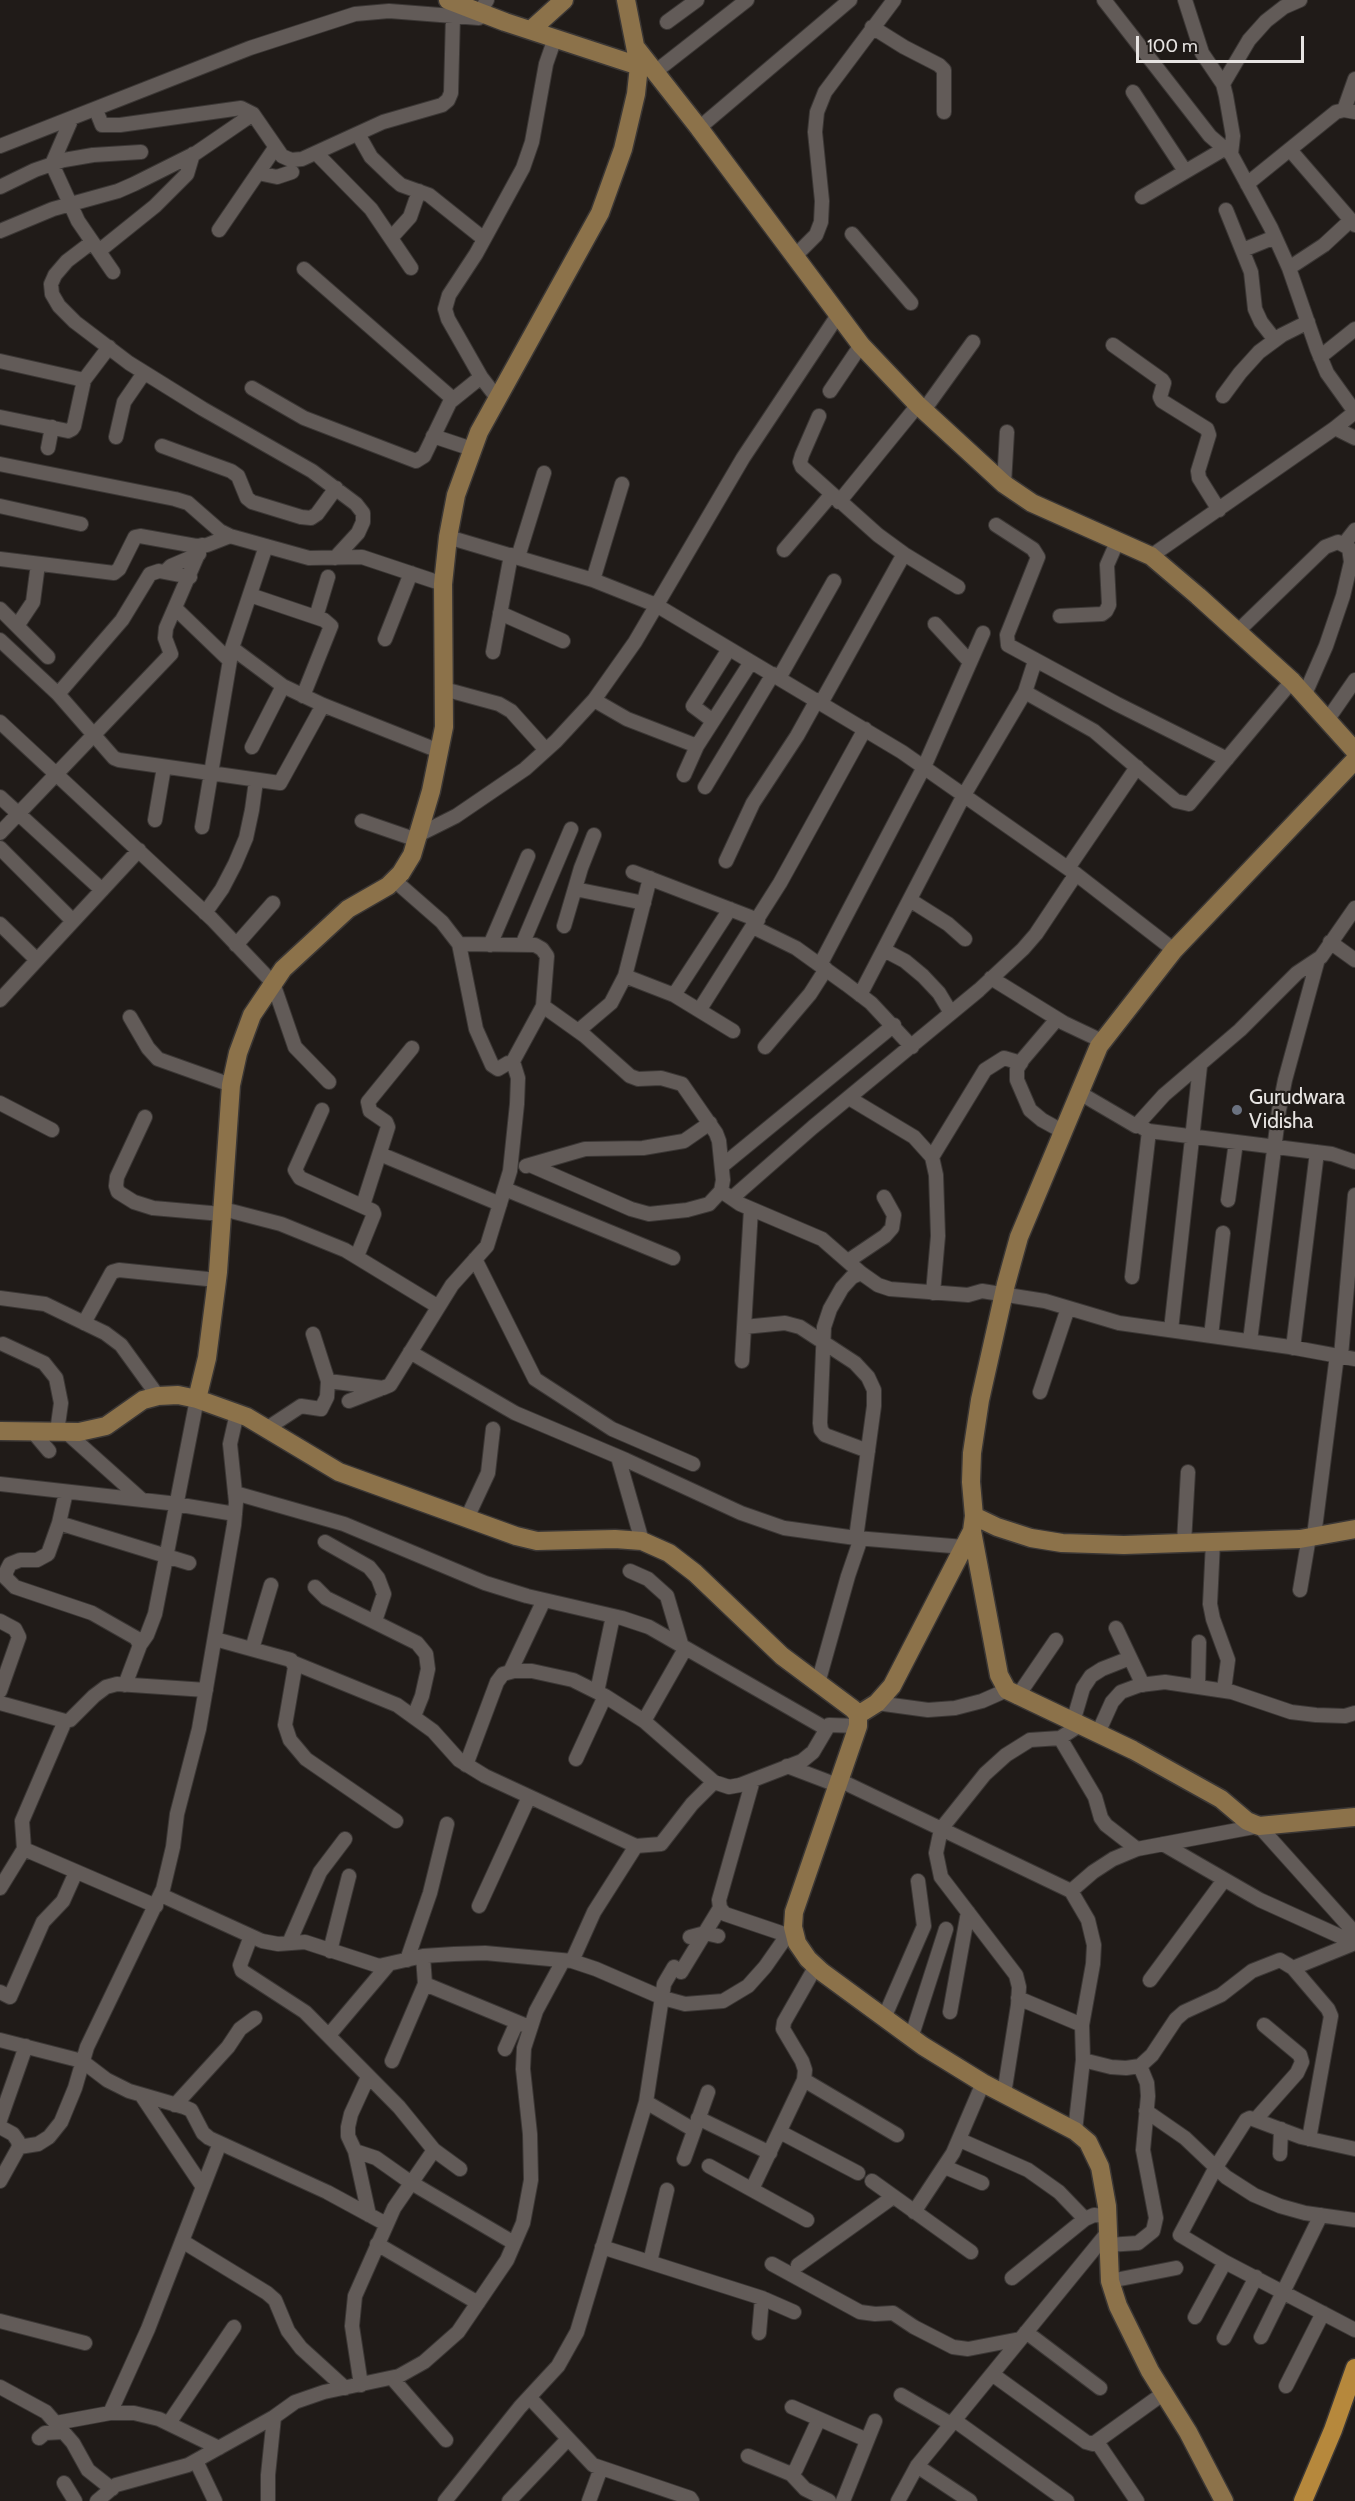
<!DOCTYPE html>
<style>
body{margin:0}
#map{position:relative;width:1355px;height:2501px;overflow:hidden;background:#201b18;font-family:Cabin,sans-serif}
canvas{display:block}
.scale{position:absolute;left:1136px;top:36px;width:168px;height:27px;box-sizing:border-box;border:3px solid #e7e4e2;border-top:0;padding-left:8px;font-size:18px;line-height:21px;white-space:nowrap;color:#e7e4e2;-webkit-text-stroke:4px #201b18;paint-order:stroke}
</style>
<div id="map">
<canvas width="1355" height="2501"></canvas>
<div class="scale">100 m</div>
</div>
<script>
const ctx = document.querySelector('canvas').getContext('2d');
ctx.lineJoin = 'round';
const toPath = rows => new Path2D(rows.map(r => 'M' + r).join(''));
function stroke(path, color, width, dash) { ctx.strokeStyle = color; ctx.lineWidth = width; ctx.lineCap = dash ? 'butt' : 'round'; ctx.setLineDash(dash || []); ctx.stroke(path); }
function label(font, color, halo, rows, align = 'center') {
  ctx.font = font + ' Cabin,sans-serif'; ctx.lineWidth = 4.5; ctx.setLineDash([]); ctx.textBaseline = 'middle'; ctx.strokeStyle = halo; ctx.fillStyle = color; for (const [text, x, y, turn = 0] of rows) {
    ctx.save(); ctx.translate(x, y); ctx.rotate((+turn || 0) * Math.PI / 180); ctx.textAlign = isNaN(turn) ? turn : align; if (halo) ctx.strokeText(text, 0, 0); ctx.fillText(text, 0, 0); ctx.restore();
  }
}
const street = toPath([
 [1104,0,1210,136,1231,154],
 [1185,0,1202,53,1223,84,1226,96,1233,136,1231,154,1271,228,1289,268,1317,349,1327,373,1355,412],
 [480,12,487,0],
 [667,22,697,0],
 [872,27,904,47,939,65,944,70,944,112],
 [655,72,747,0],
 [1223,84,1249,40,1266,21,1284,7,1300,0],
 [1133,92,1185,171],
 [96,110,102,125,120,125,241,108,253,114,282,156,291,160,302,159,383,122,442,105,448,100,451,93,453,15],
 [1344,110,1355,79],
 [72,118,52,164,78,221,113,272],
 [699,128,850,0],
 [358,134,371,157,394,179,401,185,429,195,484,239],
 [0,146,250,48,355,14,389,11,479,18],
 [1291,151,1355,225],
 [317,154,371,209,411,268],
 [258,173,277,177,292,172],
 [1247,184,1336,112,1344,110,1355,112],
 [0,187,35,170,64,160,93,155,141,152],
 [1142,197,1224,149],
 [1226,210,1251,272,1255,309,1261,322,1275,340],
 [219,230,275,148],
 [0,231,53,209,118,191,134,184,196,153,253,114],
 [852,234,911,303],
 [391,238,410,217,419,191],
 [92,242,67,261,55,275,51,284,52,294,59,306,75,322,129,363,203,409,312,471,356,504,363,513,363,522,358,533,335,558],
 [1243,250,1275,237],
 [99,251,155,206,187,174,193,154],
 [795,256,816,235,821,222,822,201,815,132,817,112,825,92,894,0],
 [1289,268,1324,245,1351,220],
 [304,269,453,399],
 [1113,345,1162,380,1164,383,1160,397,1162,401,1207,429,1209,435,1198,471,1199,478,1219,510],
 [1320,357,1355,329],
 [0,361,84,380],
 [252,388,304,418,416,461,424,456,450,402,481,377],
 [830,391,861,345],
 [1223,396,1240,373,1259,352,1282,335,1308,322],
 [498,399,481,377,448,319,445,309,449,295,476,254,523,168,532,142,546,64,555,38],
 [924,410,973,342],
 [819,416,802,455,800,462,802,467,878,535,904,554,958,587],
 [0,417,68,431,72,429,74,426,84,380,109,347],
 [1335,428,1355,438],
 [433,436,472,449],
 [116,437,124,402,144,373],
 [162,446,231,471,238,476,247,498,252,502,301,517,311,518,317,514,336,488],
 [48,448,52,427],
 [0,464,175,499,188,503,220,531,230,536,309,558,362,557,443,584],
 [1004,484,1007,432],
 [839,502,918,405],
 [0,506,81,524],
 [996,525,1033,549,1038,557,1007,635,1008,645,1117,704,1227,759],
 [448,537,593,580,656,605,902,752,1076,874,1174,950],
 [1344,544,1355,530],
 [784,550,831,495],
 [1151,556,1335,428,1355,412],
 [518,557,544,473],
 [0,559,114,573,119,569,135,537,140,536,196,546,207,545,230,536],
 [165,572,171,566,199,554],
 [593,580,622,484],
 [250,595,324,620,331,626,303,696],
 [175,608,229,660],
 [0,609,48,657],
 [500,613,563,641],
 [1060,616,1102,614,1106,611,1109,605,1107,565,1118,540],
 [316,617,328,577],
 [935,624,970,662],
 [17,626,33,602,38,564],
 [1238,631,1325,547,1338,542,1349,548,1351,562,1343,596,1326,646,1305,694],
 [385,639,411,573],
 [0,640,58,694,114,758,119,760,280,783,323,705],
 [232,648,283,686,323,705,439,751],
 [493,652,511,555],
 [779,678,834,581],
 [444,689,499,704,511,711,546,750],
 [1025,692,1094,731,1176,801,1189,804,1292,681],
 [58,694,122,620,150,574,159,571,190,577],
 [594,700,627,719,697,746],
 [821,703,904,554],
 [1328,719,1355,680],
 [713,721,693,706,729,649],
 [0,722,212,919,273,983,295,1047,329,1082],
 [252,747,283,686],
 [684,775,697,746,751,662],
 [705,787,773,674],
 [0,797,102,890],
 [155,820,164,767],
 [362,821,417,840],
 [202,827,232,648,266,546],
 [0,833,171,654,165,638,166,628,202,545],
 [418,835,456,816,525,769,556,741,594,700,635,642,743,458,838,315],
 [0,848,73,921],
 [726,861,753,803,797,736,817,700],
 [1068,868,1137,767],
 [633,872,758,920],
 [575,889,644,903],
 [910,900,948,924,965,939],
 [205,913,222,889,235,864,246,838,252,810,256,781],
 [0,924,37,960],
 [564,926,581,868,594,835],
 [753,927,796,948,846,984,871,1003,912,1047],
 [1330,942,1355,960],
 [459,944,535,945,542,949,547,956,543,1006,512,1063],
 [236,945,273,903],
 [490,945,528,856],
 [522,945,571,829],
 [884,950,905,961,923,976,939,993,951,1013],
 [820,965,924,767,983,633],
 [625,976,674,995,733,1031],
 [991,978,1064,1023,1102,1041],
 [674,995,730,909],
 [860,995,964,795,1025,692,1035,661],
 [0,1000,139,850],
 [700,1009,780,883,865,729],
 [130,1017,148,1048,158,1059,231,1085],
 [1057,1019,1023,1059,1017,1069,1017,1080,1030,1110,1042,1120,1062,1131],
 [578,1031,611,1003,625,976,650,878],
 [765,1047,810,994,826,969],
 [1078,1092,1136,1126,1164,1095,1240,1030,1297,973,1321,957,1355,908],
 [849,1098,914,1137,932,1157,936,1175,938,1236,933,1293],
 [0,1103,52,1130],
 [322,1110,295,1170,300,1178,373,1211,374,1214,357,1256],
 [145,1117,117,1177,116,1186,118,1192,134,1202,153,1208,222,1214],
 [1149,1131,1332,1154,1355,1162],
 [380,1154,500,1204],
 [932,1157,985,1070,1004,1058,1021,1063],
 [530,1165,631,1209,649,1214,687,1210,709,1204,721,1191,723,1180,719,1141,716,1133,682,1084,661,1078,638,1079,630,1076,585,1036,543,1006],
 [526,1166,585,1149,643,1148,684,1141,710,1123],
 [722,1166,894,1025],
 [505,1189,673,1258],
 [721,1191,740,1204,822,1239,861,1273,878,1285,890,1289,968,1295,982,1291,1045,1301,1119,1323,1290,1347,1355,1359],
 [732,1198,813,1127,979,990,1023,949,1036,934,1076,874],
 [1228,1200,1236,1142],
 [363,1205,388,1127,386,1122,370,1111,368,1102,412,1048],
 [223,1209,281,1224,345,1250,437,1306],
 [475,1259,535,1379,612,1429,693,1464],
 [848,1261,885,1236,892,1228,894,1215,884,1197],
 [861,1273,852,1277,842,1288,830,1309,824,1327,820,1423,821,1430,825,1435,868,1451],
 [1132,1277,1149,1131,1143,1128],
 [0,1298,45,1304,105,1333,121,1345,158,1396],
 [84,1323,112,1272,119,1270,217,1280],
 [744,1327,785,1323,800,1327,855,1363,868,1377,874,1390,874,1406,856,1538],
 [1171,1330,1200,1066],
 [313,1334,328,1381],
 [1211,1336,1223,1233],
 [1250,1341,1279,1110,1285,1080,1318,959],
 [3,1344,44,1363,56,1378,61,1403,57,1432],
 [1293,1348,1317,1152],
 [410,1352,515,1413,626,1460,741,1513,784,1528,856,1538,964,1547],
 [1341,1356,1355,1195],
 [742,1361,751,1209],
 [1040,1392,1068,1308],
 [349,1401,380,1389],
 [266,1429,301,1406,321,1409,327,1397,328,1381,383,1388,390,1385,452,1285,487,1246,510,1171,517,1104,518,1078,514,1065,508,1063,498,1069,492,1065,476,1029,459,944,442,922,394,880],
 [33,1432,49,1451],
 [66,1432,142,1500],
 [618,1457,642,1541],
 [0,1484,169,1503,235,1514],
 [66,1492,59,1523,48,1554,37,1560,20,1560,10,1564,6,1572,6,1578,15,1587,92,1613,136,1638,140,1645,125,1685],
 [235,1493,344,1524,485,1583,527,1596,622,1618,649,1627,825,1728],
 [467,1518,488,1473,493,1429],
 [59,1523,189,1563],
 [1314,1536,1337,1355],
 [325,1542,369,1567,378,1578,384,1594,375,1621],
 [1213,1542,1210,1604,1213,1619,1228,1660,1224,1690],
 [1184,1543,1188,1472],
 [630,1571,648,1579,667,1596,682,1647],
 [315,1587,326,1598,417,1643,426,1654,428,1669,422,1696,414,1716],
 [1300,1590,1309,1537],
 [0,1621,15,1629,19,1637,0,1691],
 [1116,1628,1143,1685],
 [215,1639,291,1660,295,1667,285,1725,290,1740,306,1759,396,1821],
 [140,1645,147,1635,155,1614,197,1399],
 [252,1649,271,1585],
 [294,1663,397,1705,433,1731,459,1760,485,1776,636,1846],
 [510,1672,544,1600],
 [818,1683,848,1576,861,1538],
 [1198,1686,1199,1642],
 [597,1692,613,1616],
 [1017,1697,1056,1640],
 [0,1703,65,1721,70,1720,94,1696,106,1687,117,1684,206,1690],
 [877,1703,928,1710,955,1708,982,1701,1007,1690],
 [644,1721,685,1649],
 [1073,1722,1083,1688,1091,1676,1102,1669,1130,1658],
 [1098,1733,1112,1702,1121,1692,1140,1685,1165,1682,1232,1692,1291,1712,1316,1715,1345,1716,1355,1713],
 [1060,1738,1095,1797,1101,1818,1106,1825,1137,1849],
 [576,1759,605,1696],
 [466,1765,497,1682,503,1674,514,1671,532,1671,573,1680,605,1696,644,1721,714,1782,729,1787,740,1785,802,1761,813,1752,829,1725,858,1726],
 [787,1766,837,1785],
 [753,1780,719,1900,720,1908,725,1914,787,1935],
 [839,1780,1071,1891,1088,1920,1094,1945,1093,1964,1082,2025,1083,2060,1075,2131],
 [1163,1844,1260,1900,1355,1943],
 [24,1849,156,1906],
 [0,1888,24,1849,22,1821,65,1721],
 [1071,1891,1093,1872,1113,1859,1137,1849,1259,1826,1355,1933],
 [161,1895,262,1941,278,1944,305,1942,379,1966,423,1956,454,1954,485,1953,572,1961,596,1969,663,1998,685,2004,723,2001,748,1986,765,1967,793,1927],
 [479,1906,529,1797],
 [251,1936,240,1965,242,1971,305,2012,399,2107,434,2150,460,2169],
 [690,1937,705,1933,718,1936],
 [289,1943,320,1872,345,1839],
 [330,1951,349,1876],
 [407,1960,430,1893,447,1824],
 [572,1961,594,1912,636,1846,661,1844,692,1804,714,1782],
 [1293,1968,1355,1943],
 [681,1972,720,1908],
 [1150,1980,1224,1880],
 [425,1984,529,2027],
 [0,1992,10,1997,43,1922,63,1901,76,1872],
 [1018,1998,1082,2025],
 [950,2012,968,1912],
 [884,2018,924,1926,918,1881],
 [329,2035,389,1964],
 [911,2038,946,1929],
 [0,2040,82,2061,107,2080,129,2091,184,2107,191,2110,203,2133,209,2138,327,2192,386,2224],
 [505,2049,517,2022],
 [1083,2060,1111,2067,1126,2068,1140,2066,1152,2055,1176,2019,1184,2012,1221,1995,1252,1971,1280,1960,1293,1968,1328,2009,1331,2016,1309,2139],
 [392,2061,425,1984,423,1956],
 [368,2077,351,2114,348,2127,348,2136,355,2151,369,2215],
 [804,2080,897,2135],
 [1004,2094,1018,2005,1019,1987,1016,1975,941,1877,936,1853,941,1829,985,1774,1006,1755,1030,1740,1060,1738,1080,1725],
 [142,2096,203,2187],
 [646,2102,694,2130],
 [175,2105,228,2047,240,2029,255,2018],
 [1146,2111,1185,2138,1226,2177,1254,2195,1280,2206,1305,2213,1355,2220],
 [698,2118,770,2153],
 [1256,2119,1297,2073,1302,2062,1300,2055,1264,2025],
 [0,2120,26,2046],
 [0,2127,13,2134,18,2141,19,2147,0,2181],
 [780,2132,858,2173],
 [960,2140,1028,2170,1059,2192,1085,2219],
 [19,2147,38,2144,49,2137,61,2122,75,2088,87,2047,163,1889,173,1847,177,1814,199,1729,234,1525,236,1502,230,1444,237,1413],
 [1355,2149,1301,2137,1250,2118,1246,2120,1216,2167,1180,2235,1225,2262,1355,2330],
 [355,2151,376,2158,410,2182,514,2243],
 [1280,2154,1281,2129],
 [684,2159,708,2092],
 [709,2166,807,2220],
 [945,2167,982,2183],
 [872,2181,971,2252],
 [752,2189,804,2080,805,2070,802,2061,783,2029,784,2022,816,1966],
 [914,2212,953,2153,983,2083],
 [182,2241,267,2293,275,2300,288,2331,301,2348,345,2388],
 [377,2244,478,2303],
 [1108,2245,1138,2243,1153,2231,1156,2218,1143,2150,1148,2096,1147,2083,1140,2066],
 [602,2247,762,2298,794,2312],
 [650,2262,667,2190],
 [772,2264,860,2312,875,2314,893,2313,914,2327,953,2347,968,2349,1020,2339],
 [798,2265,893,2197],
 [1012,2278,1085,2219,1094,2215,1107,2216],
 [1110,2281,1176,2268],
 [1195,2317,1225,2262],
 [0,2321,85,2343],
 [1026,2332,1100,2388],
 [759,2333,762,2298],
 [1261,2337,1321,2215],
 [1224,2338,1256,2277],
 [992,2374,1086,2442,1093,2444,1164,2393],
 [392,2378,446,2440],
 [361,2385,352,2326,355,2296,394,2208,434,2150],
 [1286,2386,1323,2313],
 [0,2387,46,2412,73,2443,88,2470,112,2489],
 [901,2395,951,2424],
 [530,2398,593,2465,690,2498,692,2501],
 [792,2407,867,2440],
 [110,2413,148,2329,220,2143],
 [954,2420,1067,2501],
 [56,2423,110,2413,134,2413,159,2419,219,2448],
 [169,2423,234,2327],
 [39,2438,45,2433,63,2432],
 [1097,2442,1137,2501],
 [748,2456,791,2474,796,2469,819,2419],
 [196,2461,215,2501],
 [917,2466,970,2501],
 [791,2474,805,2489,829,2501],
 [64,2483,75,2501],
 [97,2501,116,2485,188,2465,274,2417,295,2402,324,2392,399,2376,424,2362,458,2332,507,2260,523,2223,531,2180,530,2134,523,2069,524,2048,536,2011,563,1961],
 [268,2501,268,2475,274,2417],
 [445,2501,520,2407,558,2366,577,2332,646,2102,664,1984,674,1967],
 [509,2501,568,2439],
 [589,2501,601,2468],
 [843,2501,875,2421],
 [898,2501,917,2466,1108,2232]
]);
const secondary = toPath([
 [448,0,505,22,639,66],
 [532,29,564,0],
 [637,49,699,128,861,345,918,405,1004,484,1032,503,1151,556,1198,596,1292,681,1355,751],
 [197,1399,207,1358,218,1272,231,1085,238,1053,252,1015,283,969,348,909,388,886,401,873,412,855,431,791,444,727,443,584,448,537,456,495,479,432,600,213,623,149,636,94,639,66,626,0],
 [0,1431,79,1432,106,1426,143,1400,158,1396,178,1395,197,1399,247,1417,339,1472,516,1536,537,1541,615,1539,642,1541,669,1553,695,1573,782,1656,853,1709,858,1715,858,1726,794,1912,793,1927,797,1943,808,1959,822,1972,923,2046,983,2083,1075,2131,1088,2142,1100,2167,1107,2206,1110,2281,1118,2306,1150,2371,1188,2432,1224,2501],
 [974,1516,997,1527,1031,1538,1062,1543,1124,1545,1300,1539,1355,1529],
 [972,1531,999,1675,1007,1690,1133,1750,1221,1799,1247,1821,1259,1826,1355,1817],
 [858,1715,877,1703,892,1686,972,1531,974,1516,971,1482,972,1453,980,1400,1006,1284,1019,1237,1099,1046,1174,950,1355,760]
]);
const primary = toPath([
 [1303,2501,1333,2430,1355,2368]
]);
stroke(street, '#3b3735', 16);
stroke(secondary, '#3b3735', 21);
stroke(primary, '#3b3735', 21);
stroke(street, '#625b58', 14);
stroke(secondary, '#8c724a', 18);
stroke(primary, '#b6883c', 18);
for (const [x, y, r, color] of [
 [1237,1110,6,"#6b7280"]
]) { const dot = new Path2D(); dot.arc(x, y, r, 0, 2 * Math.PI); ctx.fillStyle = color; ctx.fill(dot); stroke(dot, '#201b18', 2); }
label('21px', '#e7e4e2', '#201b18', [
 ["Gurudwara",1249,1098],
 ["Vidisha",1249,1122]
], 'left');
</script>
